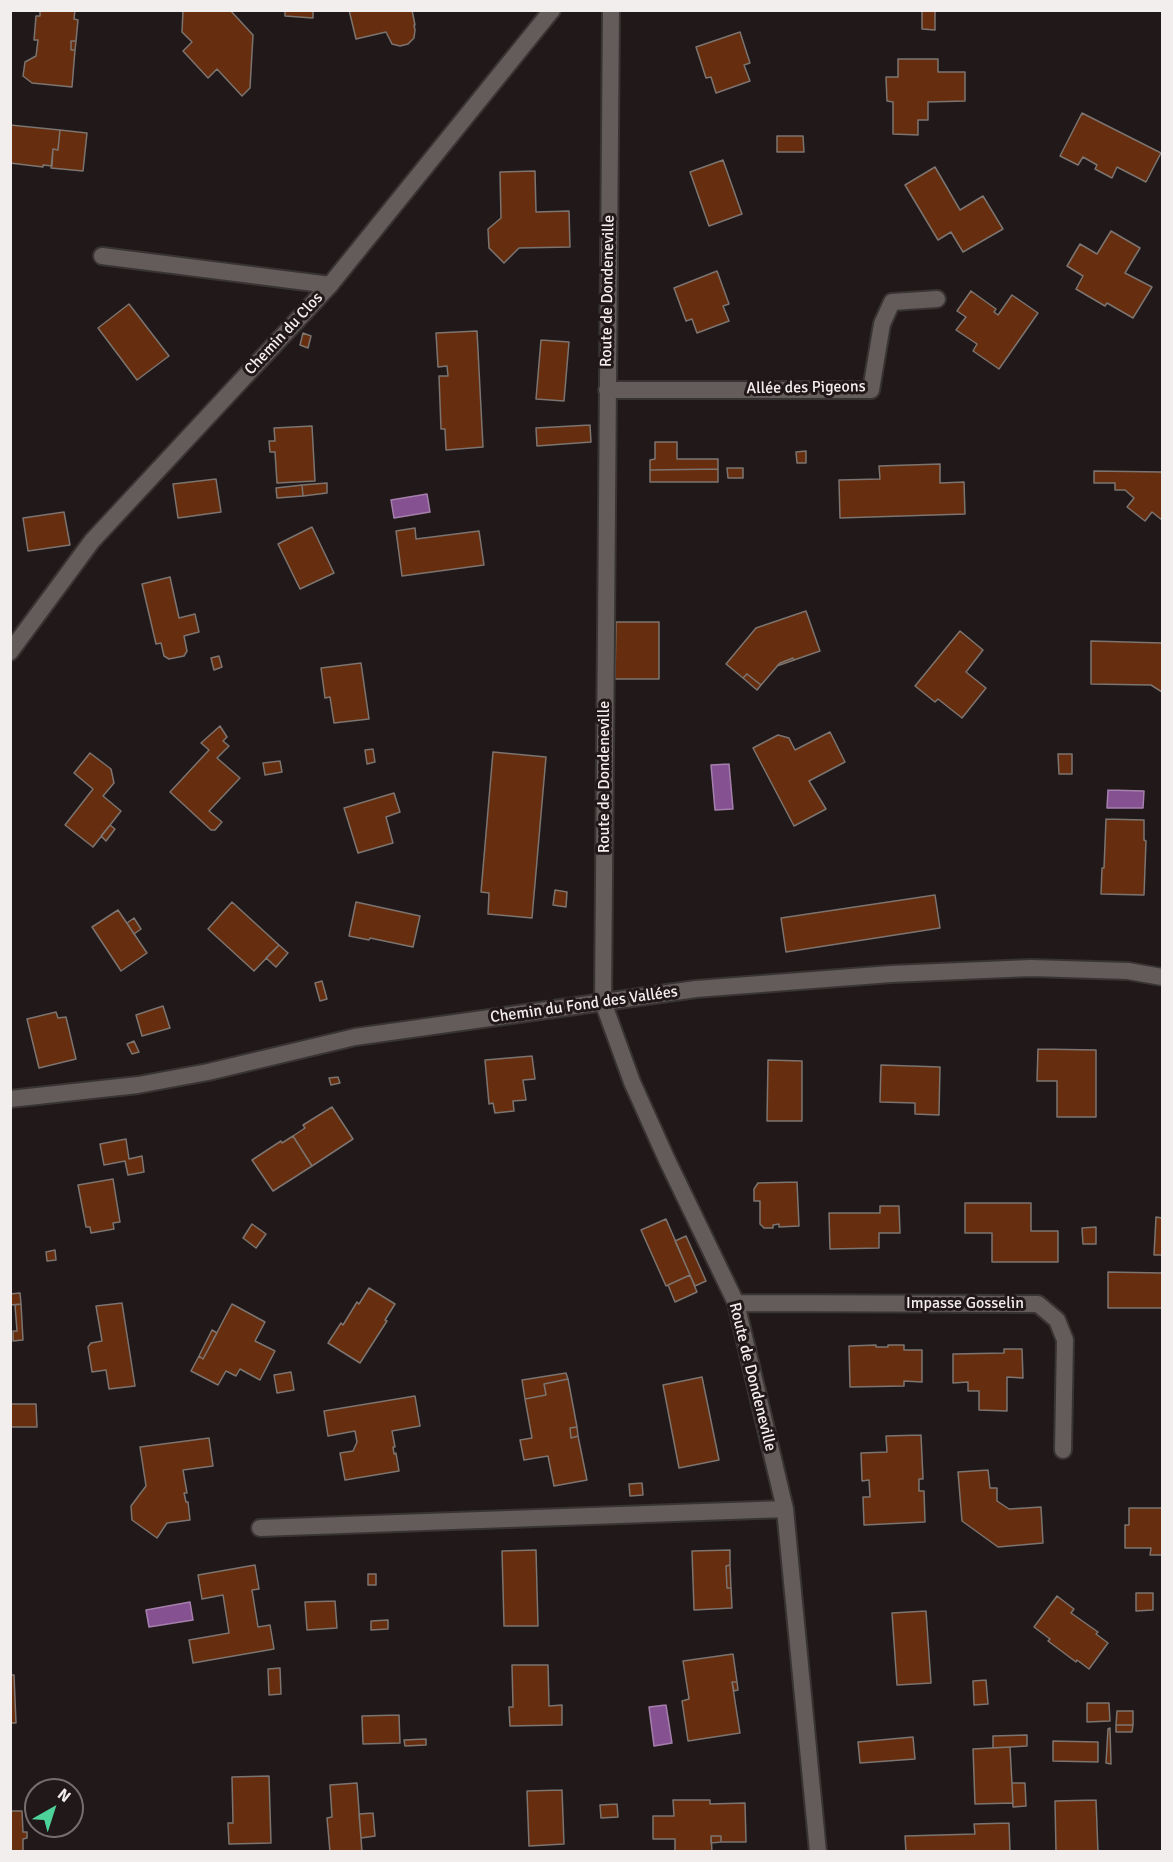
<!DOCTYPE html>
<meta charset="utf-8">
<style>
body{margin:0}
#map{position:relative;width:1173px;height:1862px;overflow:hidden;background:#211919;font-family:Signika,sans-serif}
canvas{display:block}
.frame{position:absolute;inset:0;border:12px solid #f3eeee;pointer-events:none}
.north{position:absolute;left:24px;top:1778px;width:60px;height:60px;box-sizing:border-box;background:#211919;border:2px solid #756e6e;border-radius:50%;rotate:39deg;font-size:16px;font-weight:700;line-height:24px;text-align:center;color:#f3eeee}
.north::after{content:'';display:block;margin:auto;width:21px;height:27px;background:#4dd39a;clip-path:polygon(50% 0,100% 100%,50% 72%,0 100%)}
</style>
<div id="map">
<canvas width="1173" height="1862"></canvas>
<div class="frame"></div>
<div class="north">N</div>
</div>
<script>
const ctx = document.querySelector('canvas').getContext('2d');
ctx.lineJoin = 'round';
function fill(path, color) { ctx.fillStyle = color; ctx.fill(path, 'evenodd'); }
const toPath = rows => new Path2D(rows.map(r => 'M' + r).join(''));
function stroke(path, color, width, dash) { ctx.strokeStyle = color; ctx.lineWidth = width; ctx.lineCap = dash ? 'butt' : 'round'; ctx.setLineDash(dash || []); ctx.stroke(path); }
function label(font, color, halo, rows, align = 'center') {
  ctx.font = font + ' Signika,sans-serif'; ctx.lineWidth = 6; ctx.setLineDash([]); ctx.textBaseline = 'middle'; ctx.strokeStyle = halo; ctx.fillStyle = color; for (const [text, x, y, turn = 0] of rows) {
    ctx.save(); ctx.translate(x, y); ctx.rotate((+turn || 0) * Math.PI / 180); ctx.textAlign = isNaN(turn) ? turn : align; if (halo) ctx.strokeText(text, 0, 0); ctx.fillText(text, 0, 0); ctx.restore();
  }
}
const water = toPath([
 [427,494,430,512,394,518,391,500,427,494],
 [729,764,733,809,715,810,711,765,729,764],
 [1108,790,1144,791,1143,808,1107,808,1108,790],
 [190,1602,193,1620,149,1627,146,1610,190,1602],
 [666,1705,672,1743,654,1746,649,1707,666,1705]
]);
fill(water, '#855191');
stroke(water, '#a680ad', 1.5);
const building = toPath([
 [40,10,75,10,74,19,78,20,76,41,71,41,71,50,75,50,72,87,32,83,23,76,25,62,36,56,38,40,34,40,36,16,40,16,40,10],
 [183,10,230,10,253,35,250,88,242,96,217,69,208,78,183,51,192,42,182,32,183,10],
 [285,10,313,10,313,18,285,16,285,10],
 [349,10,412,10,415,25,414,25,415,30,414,38,408,44,400,46,392,44,386,32,356,39,349,10],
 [922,10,935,10,935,30,922,29,922,10],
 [740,32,750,63,744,65,750,81,716,93,711,77,706,78,696,47,740,32],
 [71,41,76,41,75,50,71,50,71,41],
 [898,59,938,59,938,72,965,72,965,101,928,102,928,120,918,120,918,135,893,134,893,102,887,101,886,77,898,77,898,59],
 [1082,113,1161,153,1146,182,1117,167,1112,178,1095,169,1097,165,1083,157,1078,165,1060,156,1082,113],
 [10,125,60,130,58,150,53,149,52,166,43,165,43,167,10,163,10,125],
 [60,130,87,133,83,171,51,168,53,149,58,150,60,130],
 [777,136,803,136,804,152,777,152,777,136],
 [723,160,742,214,709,226,690,172,723,160],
 [935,167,960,210,983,196,1003,229,963,252,951,232,938,240,905,185,935,167],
 [535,171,536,212,569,211,570,247,519,248,504,263,489,248,488,229,501,218,500,172,535,171],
 [1111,231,1140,248,1125,273,1152,287,1133,318,1107,303,1105,306,1076,289,1083,276,1067,266,1080,244,1097,254,1111,231],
 [717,271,729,304,723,306,729,321,697,333,692,319,686,321,674,288,717,271],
 [971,291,996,309,994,312,998,315,1012,295,1038,313,999,369,973,351,977,344,956,330,966,317,957,311,971,291],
 [129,304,169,356,137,380,98,328,129,304],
 [477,331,483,447,446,450,445,429,441,429,439,376,448,376,447,366,438,367,436,333,477,331],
 [303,333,311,336,308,348,300,345,303,333],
 [541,340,569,342,564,401,536,399,541,340],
 [590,425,591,442,537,446,536,428,590,425],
 [312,426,315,481,277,483,275,452,270,452,269,441,275,441,274,428,312,426],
 [655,442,677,442,677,459,718,459,718,469,650,470,650,460,655,459,655,442],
 [806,451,806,463,797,463,796,452,806,451],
 [940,464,940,483,964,482,965,514,840,518,839,480,880,479,879,466,940,464],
 [727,468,743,468,743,478,728,478,727,468],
 [718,469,718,482,650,482,650,470,718,469],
 [1094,471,1162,472,1162,520,1152,512,1145,521,1127,507,1134,498,1125,490,1115,490,1115,483,1094,483,1094,471],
 [216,479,221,512,178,518,173,484,216,479],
 [327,483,327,493,303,496,302,485,327,483],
 [302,485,303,496,277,498,276,488,302,485],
 [64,512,70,545,28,551,23,518,64,512],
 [312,527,334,573,300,589,278,544,312,527],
 [415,528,416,539,479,531,484,565,402,576,396,531,415,528],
 [170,577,179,618,195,614,199,632,184,636,187,651,184,656,169,659,164,656,161,643,156,644,142,584,170,577],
 [806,611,820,651,794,660,793,658,780,663,761,685,747,674,743,678,726,664,756,628,806,611],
 [616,622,659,622,659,679,615,679,616,622],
 [960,631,983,650,966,672,986,688,962,718,938,699,935,702,915,686,960,631],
 [1091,641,1162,643,1162,692,1151,685,1091,684,1091,641],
 [219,656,222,667,214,670,211,658,219,656],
 [793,658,794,660,777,666,780,663,793,658],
 [361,663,369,719,334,723,330,697,325,698,321,668,361,663],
 [747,674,761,685,757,690,743,678,747,674],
 [220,726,227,737,223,741,229,746,217,758,240,778,209,811,222,822,215,830,211,830,170,792,209,750,201,743,220,726],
 [830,732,845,762,809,781,826,809,794,826,753,748,778,735,789,738,795,750,830,732],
 [373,749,375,762,367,764,365,750,373,749],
 [493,752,546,757,532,918,488,914,489,893,481,892,493,752],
 [90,753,111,769,114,783,103,796,121,811,93,847,65,825,93,789,74,773,90,753],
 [1058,754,1072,754,1072,774,1059,774,1058,754],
 [280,761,282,772,265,775,263,763,280,761],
 [394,793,400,812,386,817,393,843,358,853,344,808,394,793],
 [1106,819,1144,820,1144,840,1146,841,1144,895,1101,894,1102,868,1104,868,1106,819],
 [110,825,115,829,106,841,101,836,110,825],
 [555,890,567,892,566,907,553,905,555,890],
 [935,895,940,928,786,952,781,918,935,895],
 [232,902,279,945,254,971,208,929,232,902],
 [356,902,420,916,413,947,370,938,369,940,349,936,356,902],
 [118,910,147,953,121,971,92,927,118,910],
 [134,918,141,929,134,934,127,923,134,918],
 [279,945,288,953,276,967,266,958,279,945],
 [322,981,327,999,320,1001,315,983,322,981],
 [163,1006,170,1028,142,1036,136,1015,163,1006],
 [56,1012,58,1018,66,1017,76,1059,39,1068,27,1019,56,1012],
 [134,1041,139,1052,132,1054,127,1044,134,1041],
 [1038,1049,1096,1050,1096,1117,1057,1117,1057,1081,1037,1081,1038,1049],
 [532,1056,535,1079,523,1080,526,1100,513,1101,514,1111,495,1113,493,1103,489,1104,485,1060,532,1056],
 [768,1060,802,1061,802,1121,767,1121,768,1060],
 [881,1065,940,1067,939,1115,915,1114,915,1103,880,1102,881,1065],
 [338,1077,340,1083,331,1085,329,1078,338,1077],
 [332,1107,353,1139,312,1166,293,1136,305,1128,303,1125,332,1107],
 [293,1136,312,1166,273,1191,252,1160,281,1141,282,1143,293,1136],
 [126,1139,129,1159,142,1156,144,1172,128,1175,125,1161,104,1165,100,1144,126,1139],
 [113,1179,120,1222,113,1223,114,1229,91,1233,90,1227,86,1227,78,1185,113,1179],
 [797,1182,799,1226,779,1227,779,1224,773,1225,773,1228,764,1228,760,1224,760,1201,754,1201,754,1189,758,1183,797,1182],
 [965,1203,1031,1203,1031,1231,1058,1231,1058,1262,992,1262,992,1233,965,1233,965,1203],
 [880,1206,899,1206,900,1233,879,1233,879,1248,830,1249,829,1213,880,1213,880,1206],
 [1156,1217,1162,1218,1162,1255,1154,1255,1156,1217],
 [666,1219,690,1275,666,1286,641,1230,666,1219],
 [252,1224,266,1234,256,1248,243,1238,252,1224],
 [1096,1227,1096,1244,1083,1244,1082,1228,1096,1227],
 [686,1236,706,1281,695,1286,675,1241,686,1236],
 [55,1250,56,1260,47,1261,46,1252,55,1250],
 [1108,1272,1162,1273,1162,1308,1108,1308,1108,1272],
 [690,1275,697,1292,675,1302,668,1285,690,1275],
 [369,1288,395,1304,385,1320,387,1321,360,1363,328,1343,341,1323,343,1325,357,1302,359,1304,369,1288],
 [20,1293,21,1304,10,1305,10,1294,20,1293],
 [122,1303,135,1386,109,1389,106,1370,92,1372,88,1347,91,1343,102,1341,96,1306,122,1303],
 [21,1304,23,1340,13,1341,13,1331,17,1331,15,1305,21,1304],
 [232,1304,265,1322,255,1341,275,1351,260,1380,240,1369,236,1376,226,1371,218,1385,191,1371,199,1356,203,1359,232,1304],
 [212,1330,217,1333,203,1359,199,1356,212,1330],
 [876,1345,876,1347,888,1347,888,1345,904,1345,904,1350,922,1350,922,1382,904,1381,904,1386,850,1387,849,1346,876,1345],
 [1004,1349,1022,1349,1023,1378,1007,1377,1007,1411,979,1410,979,1391,968,1391,968,1382,953,1383,953,1354,1004,1353,1004,1349],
 [291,1372,294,1390,277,1393,274,1375,291,1372],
 [566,1373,568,1379,544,1384,546,1395,525,1399,522,1380,566,1373],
 [702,1377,719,1460,679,1468,663,1385,702,1377],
 [568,1379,577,1427,570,1428,571,1438,578,1436,587,1480,554,1486,548,1456,524,1460,520,1440,532,1438,525,1399,546,1395,544,1384,568,1379],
 [415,1396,420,1426,392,1431,395,1447,393,1447,394,1454,396,1453,399,1471,345,1480,340,1453,353,1451,357,1442,355,1431,328,1436,324,1411,415,1396],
 [10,1404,36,1404,37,1427,10,1427,10,1404],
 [577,1427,578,1436,571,1438,570,1428,577,1427],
 [921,1435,923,1479,919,1479,919,1491,924,1491,925,1522,864,1525,863,1497,870,1497,869,1480,862,1481,861,1453,887,1452,886,1436,921,1435],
 [209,1438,213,1466,183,1470,187,1493,184,1493,186,1502,188,1502,190,1520,167,1523,157,1538,132,1520,131,1506,146,1486,140,1447,209,1438],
 [988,1470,990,1488,997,1488,997,1501,1009,1509,1041,1507,1043,1543,998,1547,962,1521,958,1472,988,1470],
 [642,1483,643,1495,630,1496,629,1484,642,1483],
 [1129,1508,1162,1508,1162,1555,1150,1555,1151,1548,1125,1548,1125,1525,1129,1525,1129,1508],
 [536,1550,538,1626,504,1626,502,1551,536,1550],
 [730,1550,730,1565,726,1566,727,1588,731,1588,732,1608,694,1610,692,1551,730,1550],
 [255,1565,259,1589,252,1590,258,1627,270,1625,274,1649,193,1663,189,1640,229,1633,223,1595,202,1599,198,1575,255,1565],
 [730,1565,731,1588,727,1588,726,1566,730,1565],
 [368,1574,376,1574,376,1585,368,1585,368,1574],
 [1136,1593,1153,1593,1153,1610,1136,1611,1136,1593],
 [1057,1596,1074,1609,1071,1613,1098,1632,1096,1634,1108,1643,1089,1669,1077,1660,1076,1662,1048,1641,1050,1639,1034,1627,1057,1596],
 [335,1601,337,1628,307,1630,305,1602,335,1601],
 [926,1611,931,1683,897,1685,892,1613,926,1611],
 [388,1620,388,1629,371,1630,371,1621,388,1620],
 [733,1654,737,1682,732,1682,740,1733,688,1741,682,1701,689,1699,683,1661,733,1654],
 [512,1665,548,1665,549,1706,562,1705,562,1725,510,1726,509,1707,513,1707,512,1665],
 [280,1668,281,1694,269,1695,268,1669,280,1668],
 [10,1675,14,1675,16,1723,10,1723,10,1675],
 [986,1680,988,1704,974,1705,973,1681,986,1680],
 [732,1682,737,1682,738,1690,734,1691,732,1682],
 [1087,1703,1109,1703,1110,1721,1087,1722,1087,1703],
 [1117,1711,1133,1711,1133,1725,1116,1725,1117,1711],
 [399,1715,400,1743,363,1744,362,1716,399,1715],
 [1116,1725,1133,1725,1132,1732,1116,1732,1116,1725],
 [1110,1728,1111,1764,1106,1763,1108,1729,1110,1728],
 [1027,1735,1027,1746,993,1748,993,1736,1027,1735],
 [913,1737,915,1759,860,1763,858,1742,913,1737],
 [426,1739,426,1745,405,1746,404,1740,426,1739],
 [1053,1741,1098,1742,1098,1762,1053,1761,1053,1741],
 [1010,1747,1013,1803,975,1804,973,1749,1010,1747],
 [269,1776,271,1843,229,1844,228,1823,233,1823,232,1777,269,1776],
 [357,1783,362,1852,330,1852,327,1818,332,1817,330,1785,357,1783],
 [1012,1783,1025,1783,1026,1806,1013,1807,1012,1783],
 [562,1790,564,1844,529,1846,527,1791,562,1790],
 [673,1800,710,1800,710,1804,745,1803,746,1842,721,1842,721,1836,711,1836,712,1852,675,1852,675,1839,653,1839,653,1816,674,1816,673,1800],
 [1096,1800,1098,1852,1056,1852,1055,1801,1096,1800],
 [617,1804,618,1817,601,1818,600,1805,617,1804],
 [10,1811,22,1811,23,1832,27,1832,27,1838,23,1839,23,1852,10,1852,10,1811],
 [373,1813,375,1836,361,1838,359,1814,373,1813],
 [1009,1823,1010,1851,906,1852,905,1836,975,1834,974,1824,1009,1823],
 [711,1836,721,1836,721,1842,711,1843,711,1836]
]);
fill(building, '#662e0e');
stroke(building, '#7c7470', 1.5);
const service = toPath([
 [102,256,330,285]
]);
const minor = toPath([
 [611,10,603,1002,632,1082,667,1160,736,1303,785,1509,818,1852],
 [607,390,871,390,882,324,892,302,937,299],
 [10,652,92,541,330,285,552,10],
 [10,1099,138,1085,208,1072,355,1037,696,989,891,974,1031,968,1128,971,1162,977],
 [736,1303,1038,1304,1057,1320,1065,1340,1063,1450],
 [260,1528,785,1509]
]);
stroke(service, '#393434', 20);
stroke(minor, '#393434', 20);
stroke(service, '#645b5b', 16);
stroke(minor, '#645b5b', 16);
label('16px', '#f3eeee', '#211919', [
 ["Route de Dondeneville",608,291,-89],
 ["Chemin du Clos",284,334,-47],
 ["Allée des Pigeons",806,388,-1],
 ["Route de Dondeneville",605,777,-90],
 ["Chemin du Fond des Vallées",584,1005,-8],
 ["Impasse Gosselin",965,1304],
 ["Route de Dondeneville",752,1377,76]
]);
</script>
